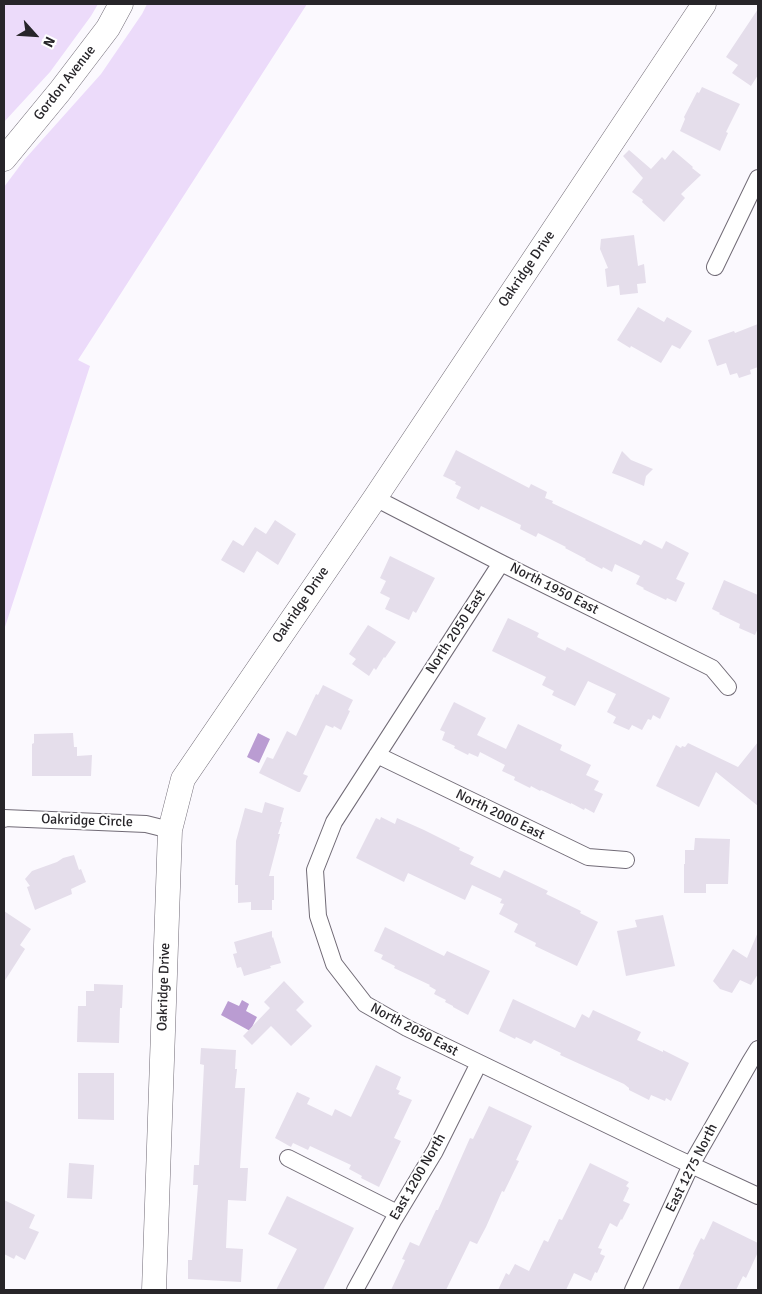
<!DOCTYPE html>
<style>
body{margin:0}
#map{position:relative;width:762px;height:1294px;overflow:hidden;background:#fbf9fe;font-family:Signika,sans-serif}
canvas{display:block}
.frame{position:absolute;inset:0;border:5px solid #272529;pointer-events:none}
.north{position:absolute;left:10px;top:10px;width:50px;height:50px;-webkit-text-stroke:4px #fff;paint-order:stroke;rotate:116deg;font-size:14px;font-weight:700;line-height:20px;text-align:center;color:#272529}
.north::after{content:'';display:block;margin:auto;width:18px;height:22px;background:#272529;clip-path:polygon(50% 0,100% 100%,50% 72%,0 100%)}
</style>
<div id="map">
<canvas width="762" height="1294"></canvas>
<div class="frame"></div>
<div class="north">N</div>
</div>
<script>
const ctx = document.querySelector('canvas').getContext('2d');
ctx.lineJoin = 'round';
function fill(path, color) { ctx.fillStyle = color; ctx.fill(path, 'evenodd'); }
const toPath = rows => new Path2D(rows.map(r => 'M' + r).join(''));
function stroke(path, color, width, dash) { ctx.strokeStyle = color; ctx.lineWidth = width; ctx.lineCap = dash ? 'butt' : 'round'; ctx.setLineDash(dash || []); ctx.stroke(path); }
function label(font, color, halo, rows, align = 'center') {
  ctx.font = font + ' Signika,sans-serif'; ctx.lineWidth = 4; ctx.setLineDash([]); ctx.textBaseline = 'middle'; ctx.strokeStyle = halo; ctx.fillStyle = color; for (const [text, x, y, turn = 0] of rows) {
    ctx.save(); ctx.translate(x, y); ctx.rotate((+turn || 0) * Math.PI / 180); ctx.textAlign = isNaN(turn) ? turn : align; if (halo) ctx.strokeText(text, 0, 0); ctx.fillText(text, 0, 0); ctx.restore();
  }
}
fill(toPath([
 [4,4,98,4,91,16,50,72,4,122],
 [147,4,307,4,78,360,90,366,4,630,4,187,25,159,101,74,142,14]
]), '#ecdbfa');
fill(toPath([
 [258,733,270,739,259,763,247,757],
 [242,1000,249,1004,246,1011,257,1017,250,1031,221,1015,228,1001,239,1006]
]), '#ba9cd2');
fill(toPath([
 [758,9,758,75,751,86,732,73,738,65,726,57],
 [702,87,740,104,726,132,728,133,720,151,680,131,685,119,684,117,697,92,699,93],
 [629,150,651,169,662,157,665,160,673,150,693,167,692,168,701,175,681,194,685,198,664,222,642,202,643,200,632,192,643,178,623,156],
 [634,235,638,266,644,264,646,283,637,284,638,293,620,295,619,285,607,287,605,269,608,268,600,249,601,239],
 [638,307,664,322,667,317,692,331,680,349,672,345,661,363,631,346,630,348,617,340],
 [758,324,758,367,750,370,751,374,739,378,737,373,730,375,726,363,717,366,708,340,734,331,735,333],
 [456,450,529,488,531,484,547,492,545,498,553,501,552,503,641,545,644,540,662,549,666,541,689,553,676,579,685,583,676,602,667,598,666,600,643,589,644,588,636,584,640,576,615,564,612,572,603,567,602,569,585,560,586,559,565,548,566,547,538,533,536,537,520,529,521,525,481,506,479,510,456,498,461,487,455,484,456,482,443,476],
 [622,451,631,460,653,469,646,476,644,486,625,478,612,473],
 [275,520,296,534,278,565,257,551,244,573,221,560,233,540,243,546,255,527,266,534],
 [390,556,435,578,416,613,413,611,409,620,385,609,390,598,380,593,386,581,380,578],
 [724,580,758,595,758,628,755,635,739,628,740,624,719,614,720,613,712,609],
 [508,618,539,633,537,637,565,651,567,647,670,698,660,719,653,715,651,720,648,719,642,730,632,725,629,730,613,723,616,717,607,712,616,694,588,681,575,706,552,695,554,691,542,685,546,677,492,651],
 [368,625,396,642,385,658,384,657,376,670,374,668,369,676,352,664,356,659,349,654],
 [323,685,353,700,348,710,350,711,341,730,334,726,333,728,326,725,303,774,308,776,300,792,298,792,259,773,267,757,273,759,287,731,296,736,316,694,318,695],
 [454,702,486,718,477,735,506,749,518,724,562,745,560,750,591,765,586,775,599,781,594,790,603,794,594,813,585,808,584,810,571,803,571,804,541,790,540,791,531,786,530,788,514,780,515,777,502,771,505,765,480,752,478,757,469,753,468,755,454,748,455,746,442,740,445,732,440,730],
 [73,733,74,747,77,747,77,756,92,755,91,776,32,776,32,744,34,743,34,734],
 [758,742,758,806,716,772,699,807,656,786,676,745,681,748,682,746,685,747,688,743,738,767],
 [265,802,284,808,280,822,282,822,278,834,280,834,269,876,274,876,274,900,272,900,272,910,251,910,251,902,238,903,238,885,235,885,236,841,245,808,262,813],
 [381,817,395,824,397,818,424,830,460,848,459,850,474,857,470,864,500,878,504,870,548,891,546,894,581,911,580,913,598,922,577,966,535,946,536,943,514,932,518,924,499,914,504,904,500,903,502,899,472,885,465,900,408,873,404,882,356,858,376,818,380,820],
 [695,838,730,839,728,884,706,884,706,893,684,893,684,864,685,864,685,850,694,850],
 [74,855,79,870,81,869,86,882,71,889,72,894,35,910,27,887,30,886,25,879,32,871,57,862,63,858],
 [4,911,31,929,20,945,25,949,4,982],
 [663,915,675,966,626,976,617,931,637,927,635,920],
 [385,927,444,956,447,951,490,971,468,1015,453,1007,453,1006,445,1002,446,1000,434,994,436,990,429,986,430,985,394,968,395,966,381,959,383,955,374,951],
 [272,931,272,938,273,937,281,963,270,966,271,968,244,976,241,967,237,968,233,954,237,953,234,942],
 [758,932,758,974,751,985,740,980,732,993,720,989,713,981,733,949,747,958],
 [284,981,304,1002,296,1010,312,1026,291,1046,271,1026,252,1045,243,1036,270,1008,264,1002],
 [94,984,123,985,122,1008,120,1008,119,1043,77,1042,78,1006,86,1006,86,991,94,991],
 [513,999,575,1028,582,1014,589,1018,593,1010,641,1032,637,1040,663,1052,663,1050,689,1063,671,1101,666,1098,665,1101,651,1095,649,1100,629,1090,629,1088,624,1084,560,1055,561,1053,534,1040,531,1044,516,1037,515,1039,499,1031],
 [201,1048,236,1050,235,1069,237,1069,235,1088,245,1088,240,1168,248,1168,246,1201,228,1200,226,1248,243,1249,241,1282,188,1279,188,1260,192,1260,198,1185,193,1185,194,1165,199,1165,204,1065,200,1064],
 [376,1065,401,1077,396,1089,400,1091,398,1094,412,1100,394,1138,401,1141,379,1187,361,1178,362,1176,349,1169,351,1165,310,1146,308,1150,293,1143,291,1147,275,1138,297,1092,310,1098,307,1104,332,1116,335,1109,351,1117],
 [78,1073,114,1073,114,1120,78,1119],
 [489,1106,532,1126,516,1160,519,1161,504,1192,502,1191,486,1227,477,1244,470,1241,446,1290,391,1290,405,1260,402,1259,410,1242,419,1246,436,1210,438,1210,470,1138,473,1139],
 [69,1163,94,1165,92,1199,67,1198],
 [590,1163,629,1182,626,1186,629,1188,623,1201,630,1204,622,1220,621,1219,617,1227,610,1223,598,1248,602,1249,600,1254,605,1256,597,1273,595,1272,591,1281,574,1273,566,1290,498,1290,506,1273,509,1275,515,1264,529,1271,544,1240,548,1242,559,1219,562,1220],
 [287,1196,354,1228,323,1290,276,1290,297,1249,268,1234],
 [4,1200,35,1215,29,1228,39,1232,25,1260,16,1255,14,1259,4,1254],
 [713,1221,758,1243,758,1252,746,1278,743,1276,736,1290,678,1290,694,1255,693,1254,701,1238,704,1240]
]), '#e5deeb');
const street = toPath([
 [715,267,758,178],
 [375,498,501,563,712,668,728,687],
 [501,563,334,822,315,870,318,916,334,964,365,1004,407,1028,674,1157,758,1196],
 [377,755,588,857,626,860],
 [4,819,4,818,146,824,170,830],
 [288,1158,397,1213],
 [355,1290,394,1219,435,1151,479,1063],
 [633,1290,691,1165,750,1062,758,1049]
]);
const secondary = toPath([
 [4,159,60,91,108,28,121,4],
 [154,1290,170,830,183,779,375,498,704,4]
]);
stroke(street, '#716b76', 18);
stroke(secondary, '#716b76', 25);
stroke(street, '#fff', 16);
stroke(secondary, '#fff', 24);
label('14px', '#272529', '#fff', [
 ["Gordon Avenue",65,83,-52],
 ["Oakridge Drive",527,269,-56],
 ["North 1950 East",554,589,27],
 ["Oakridge Drive",301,605,-56],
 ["North 2050 East",456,632,-57],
 ["North 2000 East",500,815,26],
 ["Oakridge Circle",87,821,2],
 ["Oakridge Drive",164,987,-88],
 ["North 2050 East",414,1030,28],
 ["East 1275 North",692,1168,-63],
 ["East 1200 North",418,1177,-60]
]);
</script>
